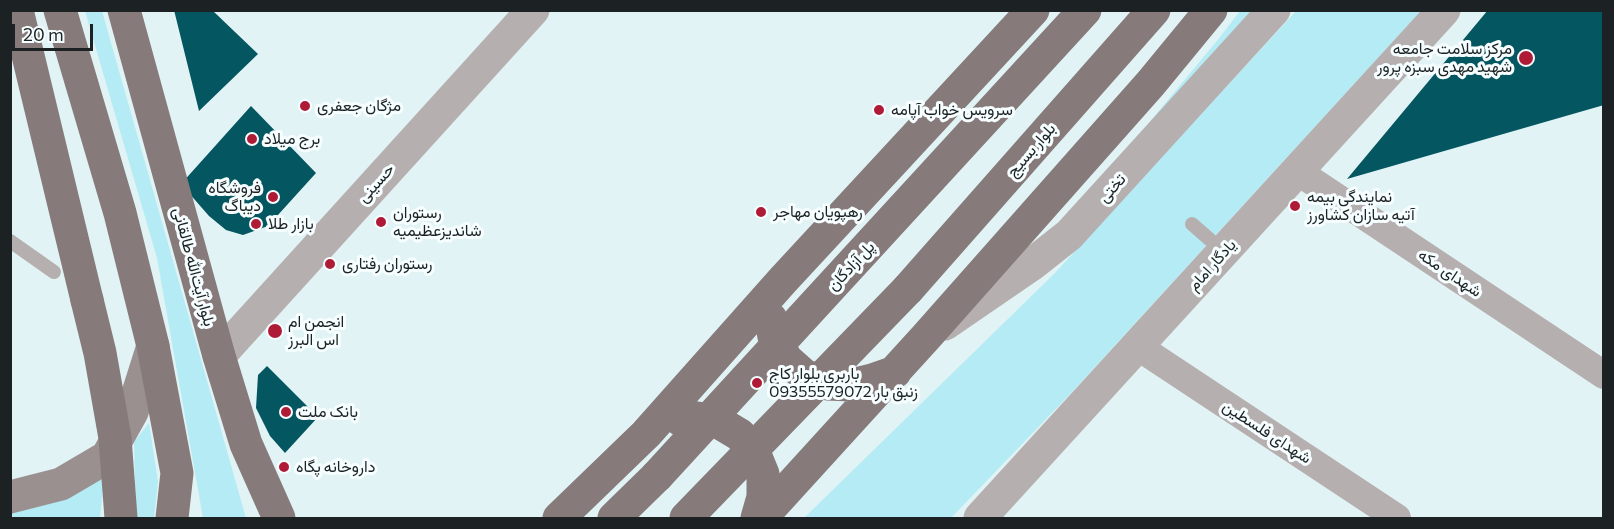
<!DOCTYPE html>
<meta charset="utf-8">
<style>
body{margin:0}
#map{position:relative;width:1614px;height:529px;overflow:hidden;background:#e2f3f5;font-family:Commissioner,sans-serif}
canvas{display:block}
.frame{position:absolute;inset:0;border:12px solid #1c2223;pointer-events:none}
.scale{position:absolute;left:12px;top:24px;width:81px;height:27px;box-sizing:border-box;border:3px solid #1c2223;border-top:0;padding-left:8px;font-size:18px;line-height:21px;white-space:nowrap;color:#1c2223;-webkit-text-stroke:4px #f7feff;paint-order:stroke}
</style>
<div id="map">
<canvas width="1614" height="529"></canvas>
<div class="frame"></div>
<div class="scale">20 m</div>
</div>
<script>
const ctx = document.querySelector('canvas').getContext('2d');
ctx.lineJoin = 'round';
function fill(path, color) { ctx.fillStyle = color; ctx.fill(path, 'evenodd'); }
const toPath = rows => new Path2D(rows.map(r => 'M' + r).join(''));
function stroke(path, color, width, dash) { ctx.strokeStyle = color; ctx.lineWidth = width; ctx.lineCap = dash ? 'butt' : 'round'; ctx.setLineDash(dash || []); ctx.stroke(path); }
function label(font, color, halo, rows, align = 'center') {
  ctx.font = font + ' Commissioner,Vazirmatn,sans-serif'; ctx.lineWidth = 6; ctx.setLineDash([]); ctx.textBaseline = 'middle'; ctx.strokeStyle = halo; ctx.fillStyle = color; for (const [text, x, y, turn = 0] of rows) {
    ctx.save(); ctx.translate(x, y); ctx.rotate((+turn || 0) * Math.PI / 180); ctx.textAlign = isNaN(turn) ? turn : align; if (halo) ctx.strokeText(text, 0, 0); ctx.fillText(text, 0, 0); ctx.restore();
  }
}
fill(toPath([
 [85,11,102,11,246,518,203,518,157,258],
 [1240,11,1258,11,1076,211,1220,37],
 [1296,11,1421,11,1073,391,951,518,804,518,1055,273],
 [149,423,158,482,154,518,136,518,134,442],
 [105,469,100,518,11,518,11,505]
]), '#b4ebf4');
fill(toPath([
 [174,10,212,10,258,54,199,111],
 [1488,10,1604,10,1604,105,1347,179],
 [251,106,316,173,268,226,243,235,226,230,209,216,181,184],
 [267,366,318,417,285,453,270,436,256,408,258,375]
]), '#045660');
stroke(toPath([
 [1192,224,1224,252],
 [10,241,54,272]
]), '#b6afaf', 14);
stroke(toPath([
 [1297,171,1604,375],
 [1137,346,1397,518]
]), '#b6afaf', 28);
stroke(toPath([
 [945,324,1031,265,1069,235,1274,10],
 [219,356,533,10],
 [980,518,1444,10]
]), '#b6afaf', 33);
stroke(toPath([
 [10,497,61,484,107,457,132,412,153,346]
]), '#9a9090', 33);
stroke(toPath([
 [17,10,87,300],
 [60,10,120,213,153,346,177,473,172,518],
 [124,10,219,356,246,444,279,518],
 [908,289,1154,10],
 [771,319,774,337,786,359,804,375,827,384,851,385,872,380,895,372],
 [681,420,698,418,720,423,740,435,754,452,763,474,763,497,757,518],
 [559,518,646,434,783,280,1033,10],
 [614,518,657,476],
 [761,518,926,337,1151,83,1211,10]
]), '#867a7a', 33);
stroke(toPath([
 [87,300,100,353,115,438,121,518],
 [657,476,1085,10],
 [686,518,908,289]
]), '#867a7a', 33);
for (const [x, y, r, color] of [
 [1526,58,8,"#af1b37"],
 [305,106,6,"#af1b37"],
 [879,110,6,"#af1b37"],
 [252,139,6,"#af1b37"],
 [273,197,6,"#af1b37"],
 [1295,206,6,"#af1b37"],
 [761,212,6,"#af1b37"],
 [381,222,6,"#af1b37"],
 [256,224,6,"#af1b37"],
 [330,264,6,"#af1b37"],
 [275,331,8,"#af1b37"],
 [757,383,6,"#af1b37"],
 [286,412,6,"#af1b37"],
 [284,467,6,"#af1b37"]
]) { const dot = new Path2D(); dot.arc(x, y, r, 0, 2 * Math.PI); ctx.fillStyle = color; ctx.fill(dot); stroke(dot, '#f7feff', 2); }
label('16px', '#1c2223', '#f7feff', [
 ["مرکز سلامت جامعه",1512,49,"right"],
 ["شهید مهدی سبزه پرور",1512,67,"right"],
 ["مژگان جعفری",317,106],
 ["سرویس خواب آپامه",891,110],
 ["برج میلاد",264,139],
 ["فروشگاه",261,188,"right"],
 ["دیباگ",261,206,"right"],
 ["نمایندگی بیمه",1307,197],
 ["آتیه سازان کشاورز",1307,215],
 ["رهپویان مهاجر",773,212],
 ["رستوران",393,213],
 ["شاندیزعظیمیه",393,231],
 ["بازار طلا",268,224],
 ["رستوران رفتاری",342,264],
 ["انجمن ام",288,322],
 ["اس البرز",288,340],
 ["باربری بلوار کاج",769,374],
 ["زنبق بار 09355579072",769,392],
 ["بانک ملت",298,412],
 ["داروخانه پگاه",296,467]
], 'left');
label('16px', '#1c2223', '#f7feff', [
 ["بلوار بسیج",1031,150,-49],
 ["حسینی",376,183,-48],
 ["تختی",1112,188,-48],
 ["یادگار امام",1212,265,-48],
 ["پل آزادگان",851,266,-47],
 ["بلوار آیت‌الله طالقانی",194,267,75],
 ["شهدای مکه",1450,273,34],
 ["شهدای فلسطین",1267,432,33]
]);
</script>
